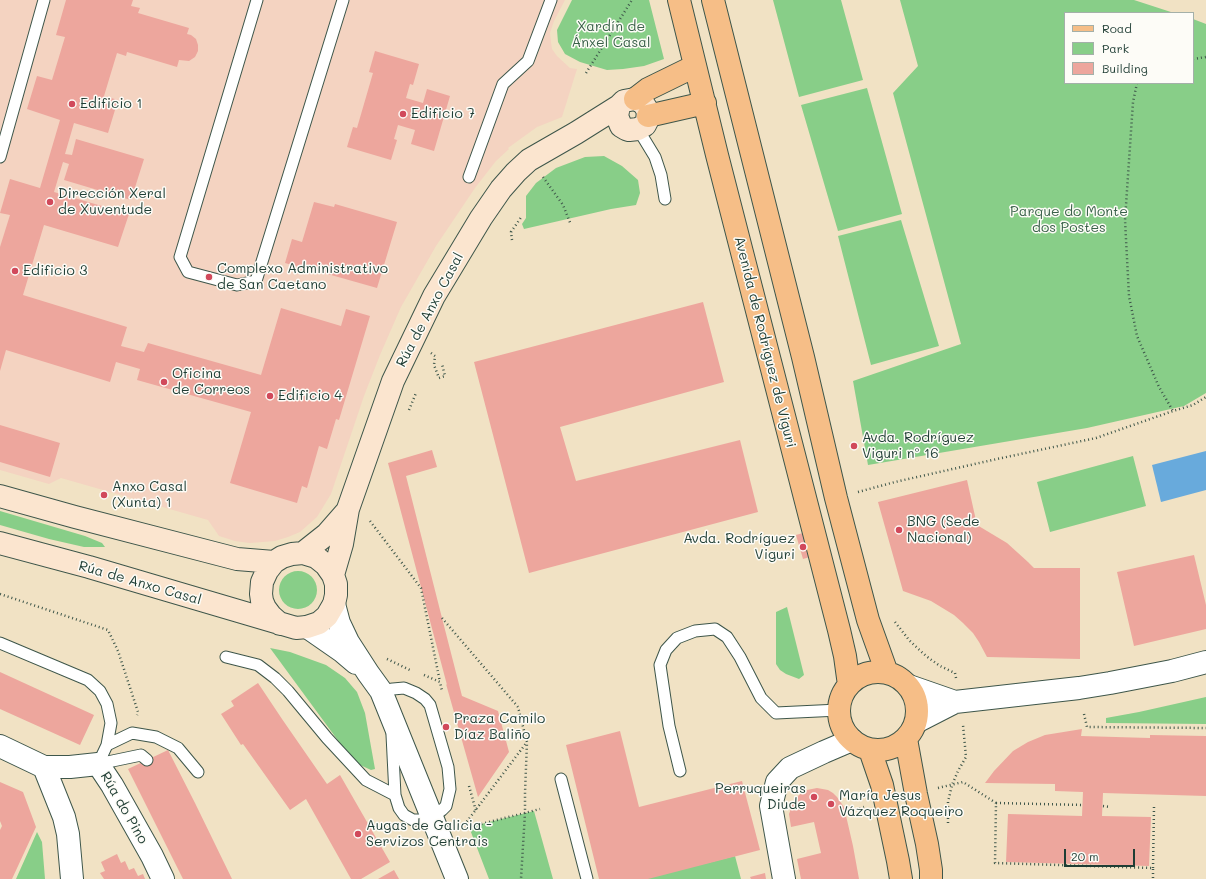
<!DOCTYPE html>
<meta charset="utf-8">
<style>
body{margin:0}
#map{position:relative;width:1206px;height:879px;overflow:hidden;background:#f1e2c4;font-family:Mali,sans-serif}
canvas{display:block}
.legend{position:absolute;left:1064px;top:12px;width:130px;height:72px;box-sizing:border-box;background:#fdfcf7;border:1px solid #a4b0a9;margin:0;padding:5px 7px;list-style:none;font-size:12px;color:#1f3d34}
.legend li{display:flex;align-items:center;gap:8px;height:20px}
.legend b{width:20px;border:1px solid #a4b0a9}
.scale{position:absolute;left:1064px;top:849px;width:71px;height:18px;box-sizing:border-box;border:2px solid #1f3d34;border-top:0;padding-left:5px;font-size:12px;line-height:14px;white-space:nowrap;color:#1f3d34;-webkit-text-stroke:3px #fdfcf7;paint-order:stroke}
</style>
<div id="map">
<canvas width="1206" height="879"></canvas>
<ul class="legend">
<li><b style="height:5px;background:#f6be87"></b>Road</li>
<li><b style="height:11px;background:#88ce88"></b>Park</li>
<li><b style="height:11px;background:#eda69d"></b>Building</li>
</ul>
<div class="scale">20 m</div>
</div>
<script>
const ctx = document.querySelector('canvas').getContext('2d');
ctx.lineJoin = 'round';
function fill(path, color) { ctx.fillStyle = color; ctx.fill(path, 'evenodd'); }
const toPath = rows => new Path2D(rows.map(r => 'M' + r).join(''));
function stroke(path, color, width, dash) { ctx.strokeStyle = color; ctx.lineWidth = width; ctx.lineCap = dash ? 'butt' : 'round'; ctx.setLineDash(dash || []); ctx.stroke(path); }
function label(font, color, halo, rows, align = 'center') {
  ctx.font = font + ' Mali,sans-serif'; ctx.lineWidth = 3; ctx.setLineDash([]); ctx.textBaseline = 'middle'; ctx.strokeStyle = halo; ctx.fillStyle = color; for (const [text, x, y, turn = 0] of rows) {
    ctx.save(); ctx.translate(x, y); ctx.rotate((+turn || 0) * Math.PI / 180); ctx.textAlign = isNaN(turn) ? turn : align; if (halo) ctx.strokeText(text, 0, 0); ctx.fillText(text, 0, 0); ctx.restore();
  }
}
fill(toPath([
 [0,0,565,0,554,21,550,33,551,42,552,49,557,56,570,68,577,69,562,117,537,127,508,148,509,149,496,161,475,188,436,246,401,307,380,355,364,396,331,494,317,517,300,532,288,537,275,541,250,543,235,541,219,536,208,520,61,478,49,484,0,470]
]), '#f4d3c1');
fill(toPath([
 [572,0,649,0,664,59,644,66,623,69,607,70,580,62,565,54,558,42,557,30],
 [773,0,841,0,863,80,799,97],
 [900,0,1134,0,1174,13,1065,13,1065,83,1193,83,1193,19,1206,24,1206,393,1184,406,1087,428,868,465,853,381,961,344,893,93,918,66],
 [867,88,902,214,838,231,801,105],
 [604,156,622,166,638,180,640,193,636,205,611,209,524,229,522,224,526,218,526,196,536,183,556,168,585,157],
 [901,220,939,346,871,365,838,236],
 [1133,456,1146,506,1050,532,1037,482],
 [0,511,85,536,102,543,105,547,84,547,49,539,0,525],
 '279 590a19 19 0 1 1 38 0a19 19 0 1 1-38 0Z',
 [787,607,804,675,799,679,786,674,780,670,776,664,776,612],
 [270,648,290,652,326,665,345,678,357,692,365,713,375,769,371,770,358,764,342,746],
 [1206,697,1206,724,1106,723,1106,718,1139,712],
 [534,811,553,879,489,879,469,827],
 [37,832,42,842,45,879,16,879],
 [735,856,741,879,643,879]
]), '#88ce88');
fill(toPath([
 [1206,451,1206,490,1161,502,1152,465]
]), '#68aadc');
fill(toPath([
 [66,0,133,0,131,6,140,8,138,13,189,28,187,34,191,35,196,39,198,45,198,51,195,57,189,61,179,60,177,67,127,52,126,56,117,53,104,96,118,100,108,133,74,123,65,154,72,155,76,139,144,159,131,200,64,180,69,164,63,162,54,192,129,214,118,247,44,225,23,295,127,327,121,346,144,352,148,343,261,375,281,308,341,326,346,309,370,316,339,420,336,419,327,449,319,446,307,488,302,486,297,503,230,483,251,412,137,380,140,369,116,362,110,382,6,350,0,371,0,247,10,215,0,213,10,179,40,188,60,120,27,109,37,76,52,80,65,37,56,35],
 [375,51,419,64,413,85,410,84,406,98,423,103,427,89,450,96,434,151,411,144,415,130,398,125,394,139,397,140,391,160,347,147,353,127,357,128,373,73,369,72],
 [314,202,334,207,335,204,397,222,377,288,310,269,310,270,285,263,292,239,302,242],
 [703,302,724,382,560,427,576,481,740,440,758,512,529,573,474,362],
 [0,425,60,443,50,477,0,462],
 [432,450,437,467,406,476,442,618,462,696,498,711,509,752,478,797,446,684,447,685,388,463],
 [967,480,977,525,1007,543,1028,562,1034,568,1080,568,1080,659,987,657,979,642,973,633,963,623,954,615,931,601,903,591,878,502],
 [803,533,810,557,803,559,796,535],
 [1194,555,1206,605,1206,629,1134,646,1117,572],
 [0,672,94,715,80,745,0,709],
 [258,683,282,719,327,784,340,775,390,862,361,879,351,879,306,799,290,810,243,744,241,745,221,714,234,706,231,701],
 [1082,729,1081,736,1150,738,1150,735,1206,736,1206,796,1103,793,1102,816,1151,817,1149,866,1006,862,1008,814,1082,816,1083,792,1055,791,1055,784,985,783,994,771,1013,751,1028,742,1045,735],
 [620,731,639,807,742,781,760,850,648,879,599,879,566,745],
 [168,750,195,803,232,879,183,879,128,769],
 [0,782,23,792,36,827,12,879,0,879,0,830,2,826,0,821],
 [817,788,828,790,833,793,837,797,844,807,853,846,859,879,801,879,797,859,821,853,814,822,791,827,789,814,793,803,799,795,807,790],
 [117,854,121,863,125,861,129,870,134,868,138,876,143,874,145,879,104,879,100,873,105,871,101,862],
 [394,870,399,879,378,879],
 [765,873,766,879,751,879,750,877]
]), '#eda69d');
const lane = toPath([
 [257,0,180,257,188,272,237,285,256,281,343,0],
 [638,129,655,157,661,175,665,199],
 [0,157,44,0],
 [469,177,503,84,528,61,551,0],
 [0,643,88,680,100,691,107,704,111,723,107,745],
 [226,657,258,665,275,678,288,691,327,738,366,780,395,795],
 [381,691,393,689,404,688,416,693,425,699,430,705,448,767,450,789,446,806,442,810,433,817,422,820,413,820,404,815,399,808,395,795,392,735],
 [98,764,107,745,132,733,156,737,178,748,198,772],
 [98,764,141,755,147,760],
 [680,771,669,726,660,665,666,650,677,638,695,631,715,629,727,637,740,657,761,698,776,713,839,710],
 [561,779,587,879]
]);
const street = toPath([
 [334,604,339,623,348,642,368,673,381,691,457,879],
 [307,627,343,652,356,663],
 [909,686,955,702],
 [916,722,955,702,1079,688,1110,683,1172,671,1206,662],
 [0,746,44,767,64,817,68,834,72,879],
 [44,767,70,767,98,764,112,785,152,856,163,879],
 [784,879,771,806,777,782,790,768,824,752,852,740]
]);
const secondary = toPath([
 [0,496,75,517,237,559,274,562],
 [0,543,89,567,296,628,307,627,319,623,327,616,334,604,336,595,336,584,333,575,326,565,316,557,303,553,292,554,282,557,274,562,267,571,262,582,261,594,262,601,265,608,271,616,280,624],
 [303,553,327,534,348,510],
 [333,575,342,544,348,509,393,381,434,296,481,218,501,189,516,172,529,160,576,133,619,106,624,101,635,99,643,103,648,111,647,121,645,125,638,129,629,130,626,129,621,126,617,116,619,106]
]);
const primary = toPath([
 [679,0,717,155,839,630,845,656,849,685],
 [713,0,803,357,836,498,868,620,887,673],
 [635,99,648,89,695,66],
 [648,116,705,103],
 '839 711a39 39 0 1 1 78 0a39 39 0 1 1-78 0Z',
 [906,739,916,794,927,844,931,870,931,879],
 [870,750,882,785,898,861,901,879]
]);
stroke(lane, '#3e564a', 13);
stroke(street, '#3e564a', 24);
stroke(secondary, '#3e564a', 24);
stroke(primary, '#3e564a', 24);
stroke(toPath([
 [1193,59,1206,57],
 [586,73,632,0],
 [1137,83,1133,102,1125,220,1129,296,1137,336,1159,387,1173,411],
 [543,177,563,205,571,225],
 [512,240,511,232,522,216],
 [431,353,435,356,434,365,439,378,445,376,442,364],
 [409,410,416,393],
 [858,492,895,482,997,459,1096,438,1173,411,1193,405,1206,397],
 [370,521,421,588,440,682],
 [0,594,108,630,118,651,138,712,137,715],
 [442,618,518,707,527,742,525,793,525,813,521,879],
 [895,622,909,640,926,656,940,666,955,673,956,678],
 [387,659,410,670],
 [424,675,440,682,442,691],
 [1084,714,1087,727,1206,728],
 [469,786,476,811],
 [938,788,963,782,996,803,995,863,1153,868,1153,879],
 [996,803,1083,805],
 [1103,806,1110,807],
 [852,811,864,807],
 [948,823,948,802,952,785,958,771,966,757,963,725],
 [462,828,527,742],
 [462,829,540,809],
 [1153,868,1154,807]
]), '#3e564a', 2.5, [1, 3]);
stroke(lane, '#fff', 11);
stroke(street, '#fff', 22);
stroke(secondary, '#fbe5cf', 22);
stroke(primary, '#f6be87', 22);
for (const [x, y, r, color] of [
 [72,104,4,"#d1495b"],
 [403,114,4,"#d1495b"],
 [50,202,4,"#d1495b"],
 [15,271,4,"#d1495b"],
 [209,277,4,"#d1495b"],
 [164,382,4,"#d1495b"],
 [270,396,4,"#d1495b"],
 [854,446,4,"#d1495b"],
 [104,495,4,"#d1495b"],
 [899,530,4,"#d1495b"],
 [803,547,4,"#d1495b"],
 [446,727,4,"#d1495b"],
 [814,797,4,"#d1495b"],
 [831,804,4,"#d1495b"],
 [358,834,4,"#d1495b"]
]) { const dot = new Path2D(); dot.arc(x, y, r, 0, 2 * Math.PI); ctx.fillStyle = color; ctx.fill(dot); stroke(dot, '#fdfcf7', 1.5); }
label('14px', '#396149', '#fdfcf7', [
 ["Xardín de",611,27],
 ["Ánxel Casal",611,43],
 ["Parque do Monte",1069,212],
 ["dos Postes",1069,228]
]);
label('14px', '#1f3d34', '#fdfcf7', [
 ["Edificio 1",80,104],
 ["Edificio 7",411,114],
 ["Dirección Xeral",58,194],
 ["de Xuventude",58,210],
 ["Complexo Administrativo",217,269],
 ["de San Caetano",217,285],
 ["Edificio 3",23,271],
 ["Oficina",172,374],
 ["de Correos",172,390],
 ["Edificio 4",278,396],
 ["Avda. Rodríguez",862,438],
 ["Viguri nº 16",862,454],
 ["Anxo Casal",112,487],
 ["(Xunta) 1",112,503],
 ["BNG (Sede",907,522],
 ["Nacional)",907,538],
 ["Avda. Rodríguez",795,539,"right"],
 ["Viguri",795,555,"right"],
 ["Praza Camilo",454,719],
 ["Díaz Baliño",454,735],
 ["Perruqueiras",806,789,"right"],
 ["Diude",806,805,"right"],
 ["María Jesus",839,796],
 ["Vázquez Roqueiro",839,812],
 ["Augas de Galicia -",366,826],
 ["Servizos Centrais",366,842]
], 'left');
label('14px', '#1f3d34', '#fdfcf7', [
 ["Rúa de Anxo Casal",430,310,-62],
 ["Avenida de Rodríguez de Viguri",765,342,76],
 ["Rúa de Anxo Casal",140,583,16],
 ["Rúa do Pino",124,808,60]
]);
</script>
